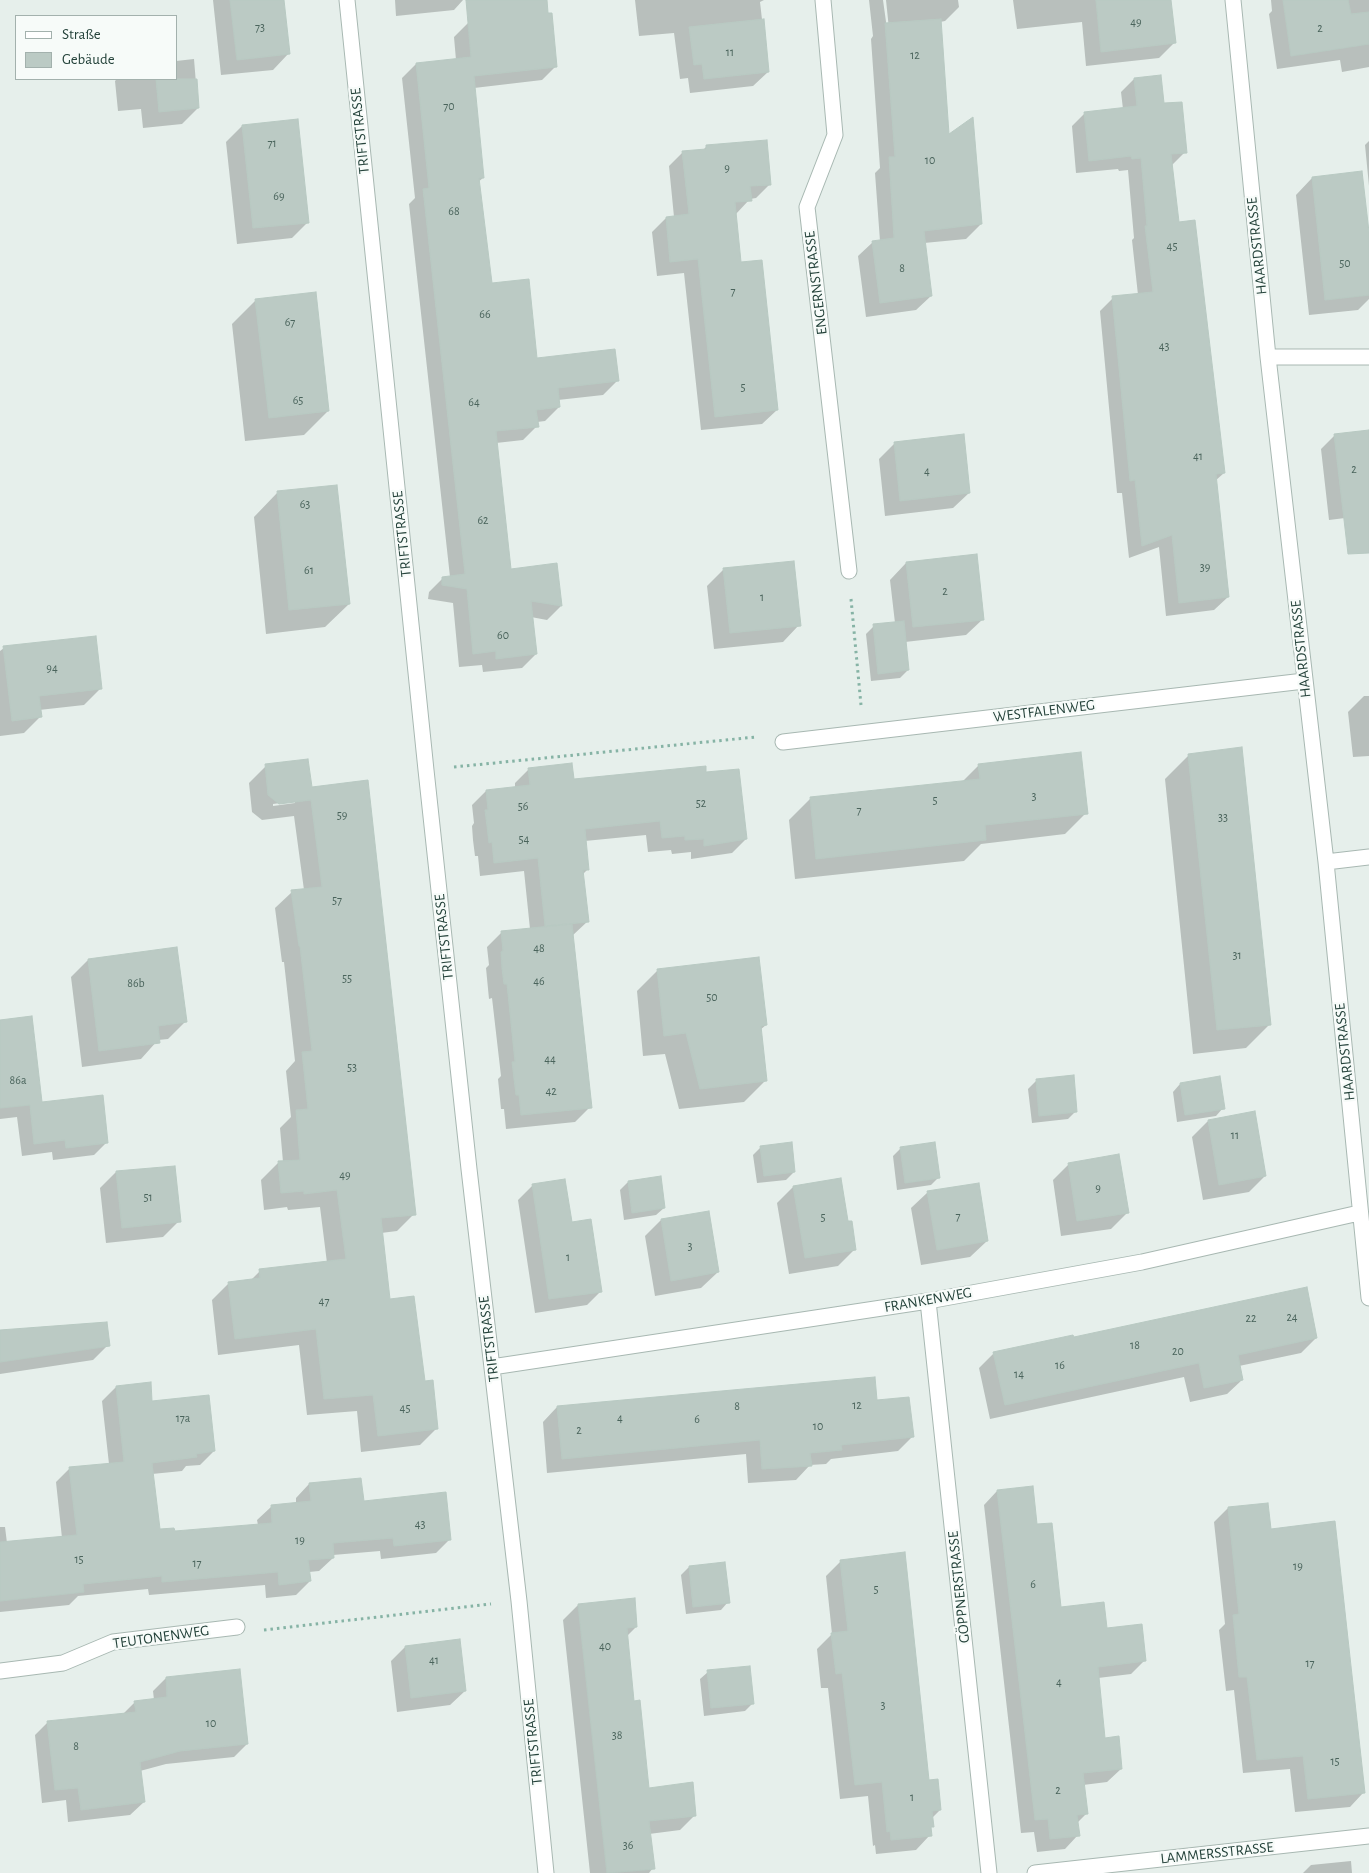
<!DOCTYPE html>
<meta charset="utf-8">
<style>
body{margin:0}
#map{position:relative;width:1369px;height:1873px;overflow:hidden;background:#e6efeb;font-family:"Alegreya Sans",sans-serif}
canvas{display:block}
.legend{position:absolute;left:15px;top:15px;width:162px;height:65px;box-sizing:border-box;background:#f7fbf9;border:1px solid #a3b1ad;margin:0;padding:6px 9px;list-style:none;font-size:15px;color:#24423a}
.legend li{display:flex;align-items:center;gap:10px;height:25px}
.legend b{width:25px;border:1px solid #a3b1ad}
</style>
<div id="map">
<canvas width="1369" height="1873"></canvas>
<ul class="legend">
<li><b style="height:6px;background:#fff"></b>Straße</li>
<li><b style="height:14px;background:#bbcac4"></b>Gebäude</li>
</ul>
</div>
<script>
const ctx = document.querySelector('canvas').getContext('2d');
ctx.lineJoin = 'round';
function fill(path, color) { ctx.fillStyle = color; ctx.fill(path, 'evenodd'); }
const toPath = rows => new Path2D(rows.map(r => 'M' + r).join(''));
function stroke(path, color, width, dash) { ctx.strokeStyle = color; ctx.lineWidth = width; ctx.lineCap = dash ? 'butt' : 'round'; ctx.setLineDash(dash || []); ctx.stroke(path); }
function label(font, color, halo, rows, align = 'center') {
  ctx.font = font + ' "Alegreya Sans",sans-serif'; ctx.lineWidth = 4.5; ctx.setLineDash([]); ctx.textBaseline = 'middle'; ctx.strokeStyle = halo; ctx.fillStyle = color; for (const [text, x, y, turn = 0] of rows) {
    ctx.save(); ctx.translate(x, y); ctx.rotate((+turn || 0) * Math.PI / 180); ctx.textAlign = isNaN(turn) ? turn : align; if (halo) ctx.strokeText(text, 0, 0); ctx.fillText(text, 0, 0); ctx.restore();
  }
}
fill(toPath([
 [213,0,283,0,289,53,273,70,221,75],
 [395,0,463,0,454,10,396,16],
 [635,0,764,0,760,2,768,72,753,86,690,93,688,78,680,79,674,33,639,36],
 [869,0,883,0,887,29,889,29,886,0,958,0,959,7,945,21,940,22,948,137,981,224,966,239,924,243,931,296,916,310,866,317,858,256,873,242,880,241,875,173,880,168,871,39,873,36],
 [1013,0,1170,0,1174,43,1159,58,1086,66,1082,22,1017,29],
 [1271,0,1369,0,1369,67,1342,72,1340,60,1277,69,1269,14,1272,11],
 [468,23,556,66,542,80,474,88,483,178,478,182,491,285,536,359,617,381,603,395,558,400,559,407,545,421,537,422,537,426,523,440,496,443,510,570,561,606,547,620,531,617,536,654,522,668,483,672,482,665,459,667,453,603,428,599,429,592,443,578,450,577,409,204,415,198,402,78,416,64,456,60,454,37],
 [194,59,198,108,182,124,143,128,141,109,118,111,115,81,117,79,176,79,176,61],
 [1134,79,1163,105,1185,152,1172,165,1178,224,1224,473,1215,481,1228,597,1214,610,1166,616,1159,547,1129,558,1122,493,1117,493,1100,311,1113,298,1138,295,1132,240,1134,238,1128,170,1119,171,1118,169,1076,173,1072,126,1085,113,1123,109,1121,92],
 [242,126,308,222,292,238,237,244,226,142],
 [1369,141,1369,186,1365,145],
 [706,147,770,184,756,198,750,199,735,215,740,264,777,410,762,424,701,430,684,273,657,276,652,232,666,218,674,217,669,166,683,152,703,150],
 [1361,173,1369,243,1369,299,1358,310,1309,315,1296,195,1312,178],
 [256,300,328,411,304,435,245,441,232,324],
 [1369,431,1369,515,1329,520,1321,449,1335,435],
 [895,443,969,493,953,508,885,516,879,459],
 [277,493,349,604,325,627,266,634,254,517],
 [906,563,983,619,966,635,905,642,908,670,900,678,871,681,866,634,874,626,895,623,890,580],
 [723,570,799,625,783,642,714,649,707,586],
 [4,648,100,689,84,705,39,710,40,717,24,733,0,736,0,651],
 [1364,696,1369,696,1369,756,1353,757,1348,712],
 [1189,755,1270,1024,1246,1048,1193,1054,1165,779],
 [979,765,1086,813,1065,834,981,844,964,861,795,879,789,820,810,799,962,782],
 [266,766,310,788,414,1214,397,1231,381,1233,389,1300,423,1383,437,1428,420,1445,361,1452,357,1411,307,1415,299,1345,218,1355,212,1300,229,1283,250,1281,260,1271,327,1263,320,1207,288,1210,287,1207,264,1210,261,1180,278,1163,283,1162,280,1128,291,1117,286,1071,295,1061,284,962,282,962,275,908,292,892,304,890,294,816,262,820,252,812,249,783],
 [295,801,295,803,273,806,273,804],
 [529,769,572,780,705,774,746,839,732,853,691,859,691,852,672,854,671,850,648,852,646,835,585,841,588,869,583,874,588,921,572,936,590,1107,575,1122,506,1129,504,1109,501,1109,498,1079,501,1076,492,998,489,999,486,968,489,965,487,947,502,932,530,929,524,871,480,876,478,856,475,856,473,840,472,826,474,823,472,805,486,791,515,788,515,783],
 [88,960,185,1022,168,1039,158,1040,141,1059,82,1067,71,977],
 [658,970,766,1025,760,1030,765,1081,744,1102,679,1109,665,1054,643,1056,637,991],
 [0,1021,41,1103,107,1142,94,1155,53,1160,52,1152,22,1156,17,1117,0,1119],
 [1036,1081,1076,1111,1068,1119,1032,1123,1028,1089],
 [1180,1084,1223,1108,1216,1116,1177,1122,1173,1092],
 [1208,1121,1265,1176,1249,1192,1203,1200,1192,1137],
 [761,1147,794,1172,786,1180,757,1183,753,1155],
 [900,1149,939,1177,931,1185,897,1190,893,1156],
 [1069,1164,1127,1213,1111,1229,1061,1236,1053,1180],
 [116,1172,179,1221,163,1237,106,1243,100,1188],
 [840,1179,847,1223,855,1249,838,1266,789,1274,777,1203,793,1187],
 [628,1182,664,1208,656,1215,624,1220,620,1190],
 [533,1185,571,1223,601,1291,587,1305,535,1313,518,1200],
 [928,1192,987,1241,970,1257,921,1265,911,1208],
 [661,1220,718,1272,701,1288,655,1296,645,1236],
 [0,1333,108,1345,93,1360,0,1374],
 [1073,1338,1316,1338,1301,1353,1239,1366,1242,1380,1227,1394,1190,1402,1184,1377,990,1419,979,1368,994,1353],
 [116,1387,151,1402,214,1451,200,1465,186,1466,182,1471,152,1474,159,1531,174,1532,258,1525,257,1520,271,1507,296,1504,296,1498,309,1484,363,1502,450,1539,436,1553,381,1559,380,1551,333,1555,333,1558,319,1571,309,1572,310,1581,296,1595,266,1598,265,1585,149,1595,148,1589,78,1596,69,1605,0,1612,0,1527,5,1527,7,1543,62,1538,56,1482,70,1468,109,1464,102,1401],
 [876,1402,913,1436,898,1451,831,1459,826,1464,810,1465,796,1480,748,1483,746,1454,547,1473,543,1422,557,1407],
 [997,1491,1036,1526,1060,1609,1106,1629,1144,1661,1131,1674,1098,1678,1104,1739,1121,1769,1107,1782,1083,1785,1086,1814,1077,1823,1078,1835,1065,1849,1037,1852,1034,1832,1021,1833,984,1505],
 [1228,1508,1270,1530,1363,1793,1350,1807,1295,1812,1290,1769,1243,1773,1234,1690,1226,1691,1219,1630,1225,1624,1214,1522],
 [841,1561,940,1810,931,1819,932,1826,930,1829,930,1835,916,1850,876,1854,875,1845,873,1846,868,1796,840,1799,828,1688,821,1688,817,1649,832,1634,826,1576],
 [689,1567,728,1602,721,1610,686,1614,681,1575],
 [578,1605,636,1627,627,1636,633,1702,648,1789,695,1815,680,1830,649,1834,653,1868,649,1873,590,1873,563,1620],
 [405,1647,465,1691,450,1705,397,1712,391,1661],
 [708,1672,753,1703,745,1711,704,1716,700,1679],
 [166,1678,247,1744,234,1757,166,1764,140,1771,144,1802,130,1815,68,1822,66,1800,42,1803,35,1735,48,1722,122,1715,135,1702,154,1700,153,1691],
 [1351,1861,1352,1873,1303,1873,1311,1865]
]), '#0003');
const building = toPath([
 [230,0,284,0,290,54,237,60,230,0],
 [466,0,547,0,548,13,552,13,557,67,474,76,484,178,479,178,492,283,529,279,537,358,615,349,619,381,558,388,560,407,536,410,539,427,496,431,511,569,557,563,562,606,531,601,537,654,496,659,496,651,473,654,467,589,442,585,442,577,465,574,423,189,429,188,416,63,471,57,466,0],
 [1096,0,1171,0,1176,43,1101,52,1096,0],
 [1283,0,1348,0,1351,14,1369,12,1369,44,1291,56,1283,0],
 [764,19,769,72,704,79,702,64,694,65,689,27,764,19],
 [941,19,949,134,973,117,982,224,924,231,932,296,880,303,872,241,894,238,889,157,895,157,885,23,941,19],
 [1161,75,1164,103,1182,102,1187,153,1171,154,1179,222,1195,220,1225,473,1216,474,1229,597,1179,603,1172,535,1142,546,1135,480,1130,481,1112,296,1153,292,1145,226,1147,226,1141,158,1132,159,1131,156,1089,161,1084,112,1137,106,1134,78,1161,75],
 [156,79,197,79,199,108,159,112,156,79],
 [298,119,309,223,253,228,242,125,298,119],
 [767,140,771,185,750,186,752,201,735,202,741,262,762,260,778,410,715,417,698,259,670,262,666,217,689,214,682,151,706,149,706,145,767,140],
 [1362,171,1369,232,1369,295,1325,300,1312,177,1362,171],
 [316,292,329,411,269,418,255,299,316,292],
 [1369,430,1369,553,1348,554,1334,434,1369,430],
 [964,434,970,493,900,501,894,442,964,434],
 [337,485,350,604,289,610,277,491,337,485],
 [977,554,984,620,913,627,906,562,977,554],
 [794,561,801,626,730,633,723,568,794,561],
 [904,621,909,670,878,674,873,624,904,621],
 [96,636,102,689,39,696,42,717,12,721,3,646,96,636],
 [1242,747,1271,1025,1217,1030,1188,754,1242,747],
 [1081,752,1088,814,985,825,986,840,816,859,810,797,980,779,978,764,1081,752],
 [308,759,312,787,368,780,416,1215,381,1218,390,1299,414,1296,425,1381,433,1380,438,1429,378,1436,373,1395,324,1399,316,1329,235,1339,228,1282,260,1278,259,1269,346,1259,337,1190,304,1194,304,1191,281,1193,278,1161,300,1160,296,1110,308,1109,302,1052,312,1051,300,946,299,946,291,890,322,887,311,800,279,804,268,795,265,764,308,759],
 [572,763,574,779,706,766,706,772,739,769,747,839,704,846,704,839,685,840,685,836,662,838,660,821,585,829,589,870,583,870,589,922,545,926,538,858,494,863,492,842,489,843,487,826,485,810,488,810,486,790,530,785,528,768,572,763],
 [572,924,592,1108,521,1115,519,1095,516,1095,512,1062,515,1062,507,984,504,984,502,968,501,952,503,951,501,931,572,924],
 [177,947,187,1022,158,1026,160,1043,99,1051,88,959,177,947],
 [759,957,767,1025,761,1026,767,1081,700,1089,686,1033,664,1036,657,969,759,957],
 [32,1016,42,1102,103,1095,108,1143,66,1148,65,1140,34,1144,30,1105,0,1108,0,1020,32,1016],
 [1074,1075,1077,1112,1039,1116,1036,1079,1074,1075],
 [1220,1076,1225,1109,1185,1115,1180,1083,1220,1076],
 [1255,1111,1266,1176,1219,1185,1208,1120,1255,1111],
 [792,1142,795,1172,764,1176,760,1146,792,1142],
 [935,1142,940,1178,905,1183,900,1147,935,1142],
 [1119,1154,1129,1213,1077,1221,1068,1163,1119,1154],
 [175,1166,181,1222,122,1228,116,1171,175,1166],
 [661,1176,665,1208,632,1213,628,1181,661,1176],
 [841,1178,848,1221,852,1221,856,1250,805,1258,793,1186,841,1178],
 [565,1179,572,1222,591,1219,602,1292,549,1299,532,1184,565,1179],
 [979,1183,988,1241,937,1250,927,1191,979,1183],
 [709,1211,719,1272,671,1281,661,1219,709,1211],
 [1307,1287,1317,1338,1238,1355,1243,1380,1204,1388,1199,1363,1005,1405,993,1352,1073,1335,1074,1337,1307,1287],
 [107,1322,110,1346,0,1362,0,1330,107,1322],
 [875,1377,877,1400,909,1397,914,1437,841,1445,842,1450,810,1453,812,1466,762,1469,760,1440,562,1459,557,1406,875,1377],
 [151,1382,152,1401,209,1395,215,1451,196,1454,197,1457,152,1463,160,1529,174,1528,175,1531,272,1523,271,1505,311,1501,309,1483,361,1478,364,1501,446,1492,451,1540,394,1546,393,1538,333,1543,334,1558,308,1560,311,1581,279,1585,278,1572,162,1582,162,1576,83,1584,84,1592,0,1601,0,1542,77,1535,69,1467,124,1462,116,1386,151,1382],
 [1033,1486,1037,1524,1052,1523,1061,1607,1104,1602,1107,1628,1142,1624,1146,1661,1098,1667,1105,1738,1119,1736,1122,1769,1083,1773,1088,1814,1077,1815,1080,1836,1050,1839,1048,1819,1035,1820,997,1490,1033,1486],
 [1268,1503,1271,1529,1335,1521,1365,1793,1308,1799,1303,1756,1257,1760,1247,1677,1239,1677,1233,1615,1239,1614,1228,1507,1268,1503],
 [905,1552,929,1780,938,1779,941,1810,932,1811,934,1827,931,1827,932,1836,891,1840,890,1831,887,1832,882,1782,855,1785,842,1673,836,1674,831,1633,848,1631,840,1560,905,1552],
 [725,1562,730,1603,693,1607,689,1566,725,1562],
 [635,1598,637,1627,627,1628,634,1701,640,1700,649,1788,693,1782,696,1816,649,1821,655,1869,607,1873,578,1604,635,1598],
 [460,1639,466,1691,411,1698,405,1646,460,1639],
 [750,1666,754,1704,711,1708,707,1670,750,1666],
 [240,1669,248,1744,180,1751,140,1762,145,1802,81,1810,78,1788,55,1790,47,1721,136,1712,134,1701,167,1697,166,1677,240,1669]
]);
fill(building, '#bbcac4');
stroke(building, '#b8c9c2', 1);
const minor = toPath([
 [347,0,426,770,469,1169,519,1601,546,1873],
 [823,0,835,135,807,207,849,571],
 [1233,0,1268,357,1326,862,1369,1298],
 [1268,357,1369,357],
 [783,742,1304,681],
 [1326,862,1369,857],
 [928,1301,989,1873],
 [492,1367,928,1301,1142,1262,1359,1213],
 [0,1671,63,1663,113,1642,237,1627],
 [1035,1873,1369,1836]
]);
stroke(minor, '#a8b8b2', 17);
stroke(toPath([
 [851,599,861,705],
 [454,767,756,737],
 [264,1630,491,1604]
]), '#86b3a5', 3, [2.5, 4]);
stroke(minor, '#fff', 15);
label('12px', '#4a645c', null, [
 ["49",1136,22],
 ["73",260,27],
 ["2",1320,28],
 ["11",730,52],
 ["12",915,55],
 ["70",449,106],
 ["71",272,143],
 ["10",930,160],
 ["9",727,168],
 ["69",279,196],
 ["68",454,211],
 ["45",1172,246],
 ["50",1345,263],
 ["8",902,268],
 ["7",733,291],
 ["66",485,314],
 ["67",290,322],
 ["43",1164,346],
 ["5",743,387],
 ["65",298,400],
 ["64",474,402],
 ["41",1198,456],
 ["2",1354,469],
 ["4",927,471],
 ["63",305,504],
 ["62",483,520],
 ["39",1205,567],
 ["61",309,570],
 ["2",945,591],
 ["1",762,597],
 ["60",503,635],
 ["94",52,668],
 ["3",1034,796],
 ["5",935,800],
 ["52",701,803],
 ["56",523,806],
 ["7",859,810],
 ["59",342,815],
 ["33",1223,817],
 ["54",524,839],
 ["57",337,900],
 ["48",539,948],
 ["31",1237,955],
 ["55",347,978],
 ["46",539,981],
 ["86b",136,983],
 ["50",712,997],
 ["44",550,1059],
 ["53",352,1067],
 ["86a",18,1080],
 ["42",551,1091],
 ["11",1235,1135],
 ["49",345,1175],
 ["9",1098,1188],
 ["51",148,1197],
 ["7",958,1216],
 ["5",823,1217],
 ["3",690,1246],
 ["1",568,1257],
 ["47",324,1301],
 ["24",1292,1317],
 ["22",1251,1318],
 ["18",1135,1345],
 ["20",1178,1351],
 ["16",1060,1365],
 ["14",1019,1374],
 ["12",857,1405],
 ["8",737,1406],
 ["45",405,1408],
 ["17a",183,1418],
 ["4",620,1418],
 ["6",697,1419],
 ["10",818,1426],
 ["2",579,1430],
 ["43",420,1524],
 ["19",300,1540],
 ["15",79,1559],
 ["17",197,1563],
 ["19",1298,1566],
 ["6",1033,1584],
 ["5",876,1589],
 ["40",605,1646],
 ["41",434,1660],
 ["17",1310,1663],
 ["4",1059,1682],
 ["3",883,1705],
 ["10",211,1723],
 ["38",617,1735],
 ["8",76,1746],
 ["15",1335,1761],
 ["2",1058,1790],
 ["1",912,1797],
 ["36",628,1845]
]);
label('15px', '#24423a', '#f7fbf9', [
 ["TRIFTSTRASSE",360,131,-96],
 ["HAARDSTRASSE",1257,246,-96],
 ["ENGERNSTRASSE",816,283,-97],
 ["TRIFTSTRASSE",402,534,-96],
 ["HAARDSTRASSE",1301,649,-96],
 ["WESTFALENWEG",1044,711,-7],
 ["TRIFTSTRASSE",444,937,-96],
 ["HAARDSTRASSE",1345,1052,-96],
 ["FRANKENWEG",928,1300,-10],
 ["TRIFTSTRASSE",489,1339,-97],
 ["GÖPPNERSTRASSE",959,1587,-96],
 ["TEUTONENWEG",161,1637,-8],
 ["TRIFTSTRASSE",533,1742,-96],
 ["LAMMERSSTRASSE",1217,1853,-6]
]);
</script>
